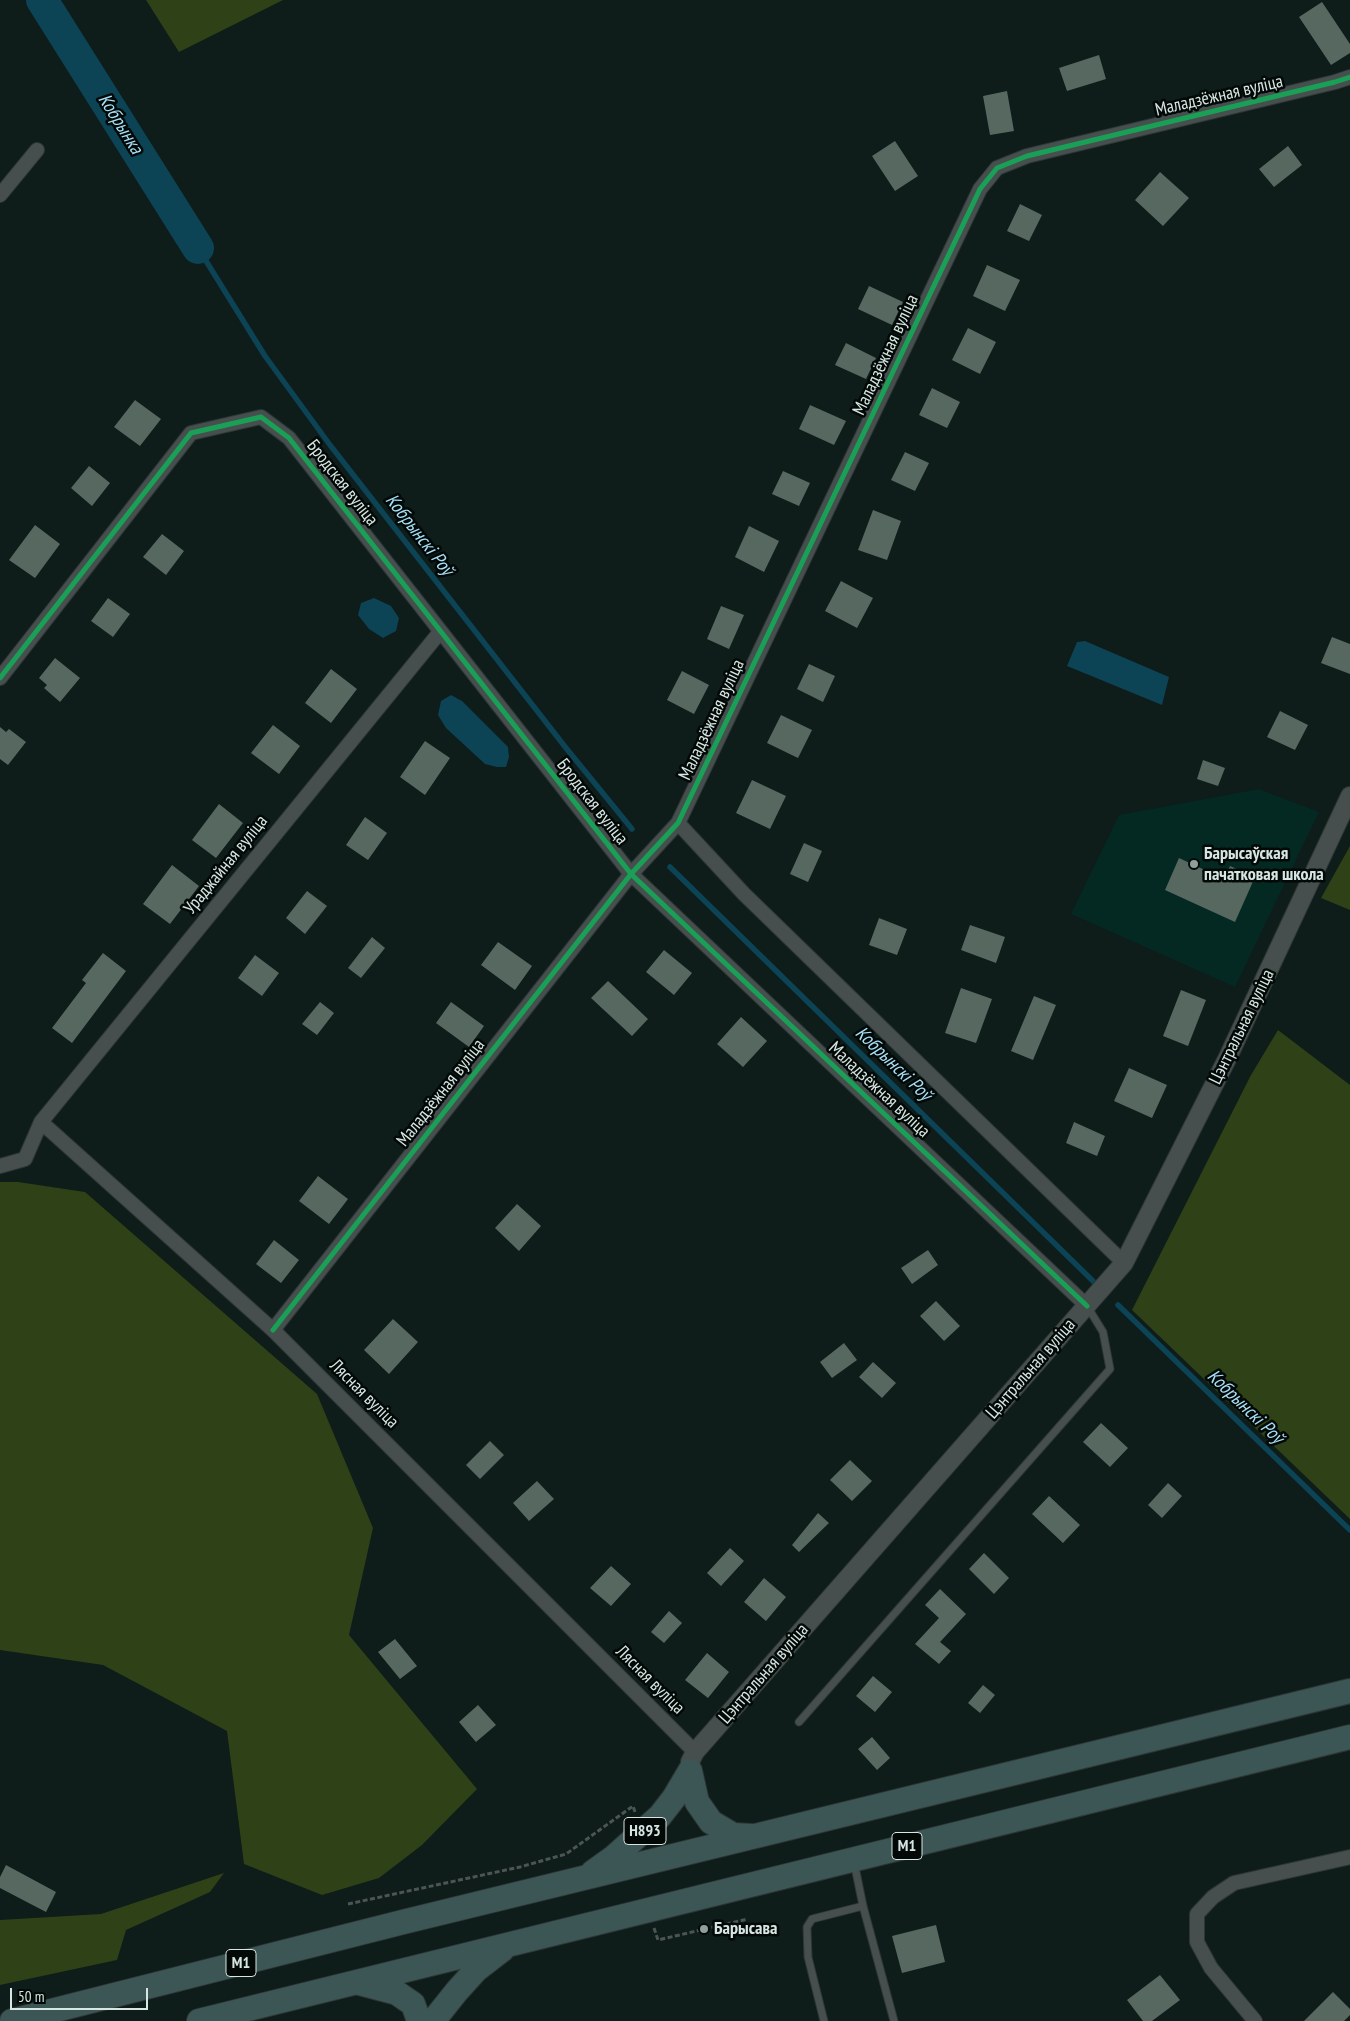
<!DOCTYPE html>
<meta charset="utf-8">
<style>
body{margin:0}
#map{position:relative;width:1350px;height:2021px;overflow:hidden;background:#0e1c1a;font-family:"PT Sans Narrow",sans-serif}
canvas{display:block}
.scale{position:absolute;left:10px;top:1988px;width:138px;height:22px;box-sizing:border-box;border:2px solid #d7e6e2;border-top:0;padding-left:6px;font-size:15px;line-height:18px;white-space:nowrap;color:#d7e6e2;-webkit-text-stroke:4px #020907;paint-order:stroke}
</style>
<div id="map">
<canvas width="1350" height="2021"></canvas>
<div class="scale">50 m</div>
</div>
<script>
const ctx = document.querySelector('canvas').getContext('2d');
ctx.lineJoin = 'round';
function fill(path, color) { ctx.fillStyle = color; ctx.fill(path, 'evenodd'); }
const toPath = rows => new Path2D(rows.map(r => 'M' + r).join(''));
function stroke(path, color, width, dash) { ctx.strokeStyle = color; ctx.lineWidth = width; ctx.lineCap = dash ? 'butt' : 'round'; ctx.setLineDash(dash || []); ctx.stroke(path); }
function label(font, color, halo, rows, align = 'center') {
  ctx.font = font + ' "PT Sans Narrow",sans-serif'; ctx.lineWidth = 5; ctx.setLineDash([]); ctx.textBaseline = 'middle'; ctx.strokeStyle = halo; ctx.fillStyle = color; for (const [text, x, y, turn = 0] of rows) {
    ctx.save(); ctx.translate(x, y); ctx.rotate((+turn || 0) * Math.PI / 180); ctx.textAlign = isNaN(turn) ? turn : align; if (halo) ctx.strokeText(text, 0, 0); ctx.fillText(text, 0, 0); ctx.restore();
  }
}
fill(toPath([
 [1259,789,1319,812,1235,987,1071,914,1119,815]
]), '#042822');
fill(toPath([
 [146,0,283,0,179,52],
 [1350,846,1350,910,1321,898],
 [1278,1030,1350,1085,1350,1519,1132,1310,1251,1075],
 [0,1182,18,1182,85,1192,317,1394,373,1528,349,1635,477,1789,422,1845,379,1878,322,1895,244,1864,227,1731,103,1665,0,1650],
 [224,1873,210,1892,126,1930,117,1960,0,1985,0,1920,101,1914]
]), '#2e4117');
fill(toPath([
 [374,598,391,606,399,618,396,631,383,638,369,629,358,615,361,603],
 [1085,641,1169,677,1162,705,1067,666,1077,642],
 [451,695,462,701,508,747,509,757,506,767,497,767,485,764,446,728,438,715,441,701]
]), '#0c4355');
stroke(toPath([
 [198,248,265,356,330,445,566,748,632,829],
 [670,867,1095,1283],
 [1118,1305,1350,1530]
]), '#0c4355', 5.5);
stroke(toPath([
 [42,0,198,248]
]), '#0c4355', 32);
fill(toPath([
 [1322,2,1350,44,1350,53,1331,65,1299,17],
 [1099,55,1106,79,1067,91,1059,68],
 [1007,91,1014,131,990,135,983,96],
 [895,141,918,176,895,191,872,156],
 [1288,146,1302,165,1274,187,1259,169],
 [1160,172,1189,198,1163,226,1135,200],
 [1020,204,1042,215,1029,241,1007,231],
 [987,265,1020,280,1005,311,973,296],
 [869,286,903,302,892,325,858,309],
 [968,328,996,342,980,374,952,360],
 [846,343,876,358,866,379,835,365],
 [932,388,960,402,947,428,919,415],
 [135,400,161,419,140,446,114,427],
 [810,405,846,421,834,445,799,429],
 [905,452,929,463,915,491,891,480],
 [89,466,110,483,92,506,71,488],
 [783,471,810,483,799,506,772,494],
 [873,510,901,521,887,560,858,550],
 [35,525,60,544,35,578,9,560],
 [749,526,779,541,764,572,735,557],
 [162,534,184,551,166,575,143,557],
 [841,581,873,598,857,628,825,611],
 [108,598,130,614,113,637,91,621],
 [721,606,744,615,729,649,707,639],
 [1332,637,1350,644,1350,674,1321,663],
 [55,658,80,678,60,702,44,688,47,685,39,678],
 [809,664,835,676,823,702,797,689],
 [331,669,357,689,331,723,305,703],
 [682,671,709,685,694,714,667,700],
 [1280,711,1308,725,1295,750,1267,737],
 [781,715,812,730,798,758,767,743],
 [273,725,300,746,279,774,251,753],
 [0,727,6,732,9,729,26,742,8,765,0,759],
 [425,741,450,758,425,795,400,777],
 [1203,760,1225,768,1218,786,1197,779],
 [752,780,786,796,770,829,736,813],
 [219,804,243,823,216,858,192,840],
 [365,817,387,833,368,860,346,845],
 [804,843,822,851,808,882,790,874],
 [1179,858,1224,879,1230,866,1255,877,1235,922,1165,890],
 [172,865,199,886,170,924,143,904],
 [307,891,327,906,305,934,286,918],
 [879,918,907,929,897,955,869,945],
 [970,925,1005,937,996,963,961,950],
 [372,937,385,948,361,978,348,968],
 [498,942,532,966,515,990,481,965],
 [664,950,692,973,674,995,646,972],
 [103,953,126,971,72,1043,52,1028,86,983,82,980],
 [255,955,279,973,262,996,238,978],
 [608,981,648,1019,632,1036,591,998],
 [961,988,992,999,976,1043,945,1033],
 [1181,990,1206,1000,1188,1046,1163,1036],
 [1034,996,1056,1005,1033,1060,1011,1051],
 [320,1002,334,1013,317,1035,302,1024],
 [451,1002,484,1026,469,1047,436,1023],
 [741,1017,767,1041,743,1067,717,1044],
 [1129,1068,1167,1085,1152,1118,1114,1101],
 [1074,1122,1105,1136,1097,1156,1066,1143],
 [318,1176,348,1199,329,1224,299,1201],
 [517,1204,541,1226,519,1251,495,1228],
 [274,1240,299,1260,281,1283,256,1264],
 [928,1250,938,1265,912,1284,901,1268],
 [936,1301,960,1326,944,1341,920,1316],
 [393,1319,418,1342,389,1374,364,1350],
 [844,1343,857,1360,832,1378,820,1362],
 [873,1362,896,1383,882,1398,859,1377],
 [1101,1423,1128,1448,1110,1467,1083,1442],
 [490,1441,504,1455,480,1479,466,1465],
 [850,1460,872,1481,852,1501,830,1480],
 [537,1481,554,1499,529,1521,513,1503],
 [1168,1483,1182,1496,1162,1518,1148,1505],
 [1049,1496,1080,1525,1063,1543,1032,1514],
 [818,1513,829,1523,799,1552,792,1545],
 [730,1548,744,1561,721,1586,707,1573],
 [984,1553,1009,1578,994,1594,969,1569],
 [611,1566,631,1584,611,1606,590,1588],
 [764,1578,786,1597,766,1621,744,1602],
 [940,1589,966,1614,940,1642,951,1651,939,1664,915,1644,939,1618,925,1605],
 [669,1611,682,1623,664,1643,651,1632],
 [395,1639,417,1666,400,1679,378,1652],
 [707,1653,729,1672,708,1698,685,1680],
 [873,1676,892,1692,875,1712,856,1696],
 [983,1685,995,1695,980,1713,968,1703],
 [478,1705,496,1725,476,1742,459,1722],
 [872,1737,890,1758,877,1770,858,1749],
 [6,1865,56,1892,46,1912,0,1888,0,1877],
 [936,1925,945,1962,902,1973,892,1936],
 [1160,1975,1180,2000,1152,2021,1143,2021,1127,2000],
 [1333,1992,1350,2009,1350,2015,1344,2021,1304,2021]
]), '#576860');
const service = toPath([
 [799,1722,1110,1369,1103,1332,1087,1306],
 [854,1862,863,1906],
 [824,2021,808,1957,807,1927,812,1919,863,1906,894,2021]
]);
const minor = toPath([
 [0,195,37,150],
 [0,678,191,433,261,417,289,438,631,874,1087,1306],
 [678,823,744,894,1124,1263],
 [41,1122,440,632],
 [0,1166,25,1159,41,1122,273,1330,695,1752],
 [273,1330,631,874,678,823,980,189,997,168,1027,156,1335,82,1350,77],
 [1255,2021,1211,1968,1197,1942,1197,1914,1213,1897,1234,1883,1350,1857]
]);
const tertiary = toPath([
 [690,1771,690,1762,695,1752,1124,1263,1228,1057,1350,796]
]);
const trunk = toPath([
 [690,1771,697,1802,711,1822,733,1835,751,1836],
 [593,1872,614,1857,660,1816,674,1798,690,1771],
 [359,1983,397,1993,413,2004,419,2021],
 [12,2021,403,1922,1350,1691],
 [199,2021,1350,1737],
 [433,2021,457,1991,476,1970,502,1950]
]);
stroke(service, '#2d3735', 9);
stroke(minor, '#2d3735', 16);
stroke(tertiary, '#2d3735', 20);
stroke(trunk, '#2d3735', 26);
stroke(toPath([
 [348,1904,520,1867,566,1854,633,1806,635,1812],
 [654,1928,658,1940,748,1919]
]), '#4b5553', 3, [5, 2.5]);
stroke(service, '#464f4d', 7);
stroke(minor, '#464f4d', 14);
stroke(tertiary, '#464f4d', 18);
stroke(trunk, '#3c5656', 24);
stroke(toPath([
 [0,678,191,433,261,417,289,438,631,874,1087,1306],
 [273,1330,631,874,678,823,980,189,997,168,1027,156,1335,82,1350,77]
]), '#1a9f57', 5);
for (const [x, y, r, color] of [
 [1194,864,5,"#919f9c"],
 [704,1929,5,"#919f9c"]
]) { const dot = new Path2D(); dot.arc(x, y, r, 0, 2 * Math.PI); ctx.fillStyle = color; ctx.fill(dot); stroke(dot, '#020907', 2); }
for (const [x, y, w] of [
 [645,1831,42],
 [907,1846,30],
 [241,1963,30]
]) { const box = new Path2D(); box.roundRect(x - w / 2, y - 13.5, w, 27, 4); ctx.fillStyle = '#020907'; ctx.fill(box); stroke(box, '#d7e6e2', 1); }
label('bold 16px', '#d7e6e2', null, [
 ["Н893",645,1831],
 ["М1",907,1846],
 ["М1",241,1963]
]);
label('18px', '#d7e6e2', '#020907', [
 ["Маладзёжная вуліца",1219,96,-13],
 ["Маладзёжная вуліца",886,355,-65],
 ["Бродская вуліца",342,483,52],
 ["Маладзёжная вуліца",712,720,-65],
 ["Бродская вуліца",592,802,52],
 ["Ураджайная вуліца",226,865,-51],
 ["Цэнтральная вуліца",1242,1027,-64],
 ["Маладзёжная вуліца",879,1090,43],
 ["Маладзёжная вуліца",441,1093,-52],
 ["Цэнтральная вуліца",1031,1369,-49],
 ["Лясная вуліца",364,1394,45],
 ["Цэнтральная вуліца",764,1674,-49],
 ["Лясная вуліца",650,1680,45]
]);
label('bold 18px', '#d7e6e2', '#020907', [
 ["Барысаўская",1204,854],
 ["пачатковая школа",1204,875],
 ["Барысава",714,1929]
], 'left');
label('italic 19px', '#a6dff7', '#020907', [
 ["Кобрынка",120,124,58],
 ["Кобрынскі Роў",419,535,52],
 ["Кобрынскі Роў",893,1064,44],
 ["Кобрынскі Роў",1245,1407,44]
]);
</script>
